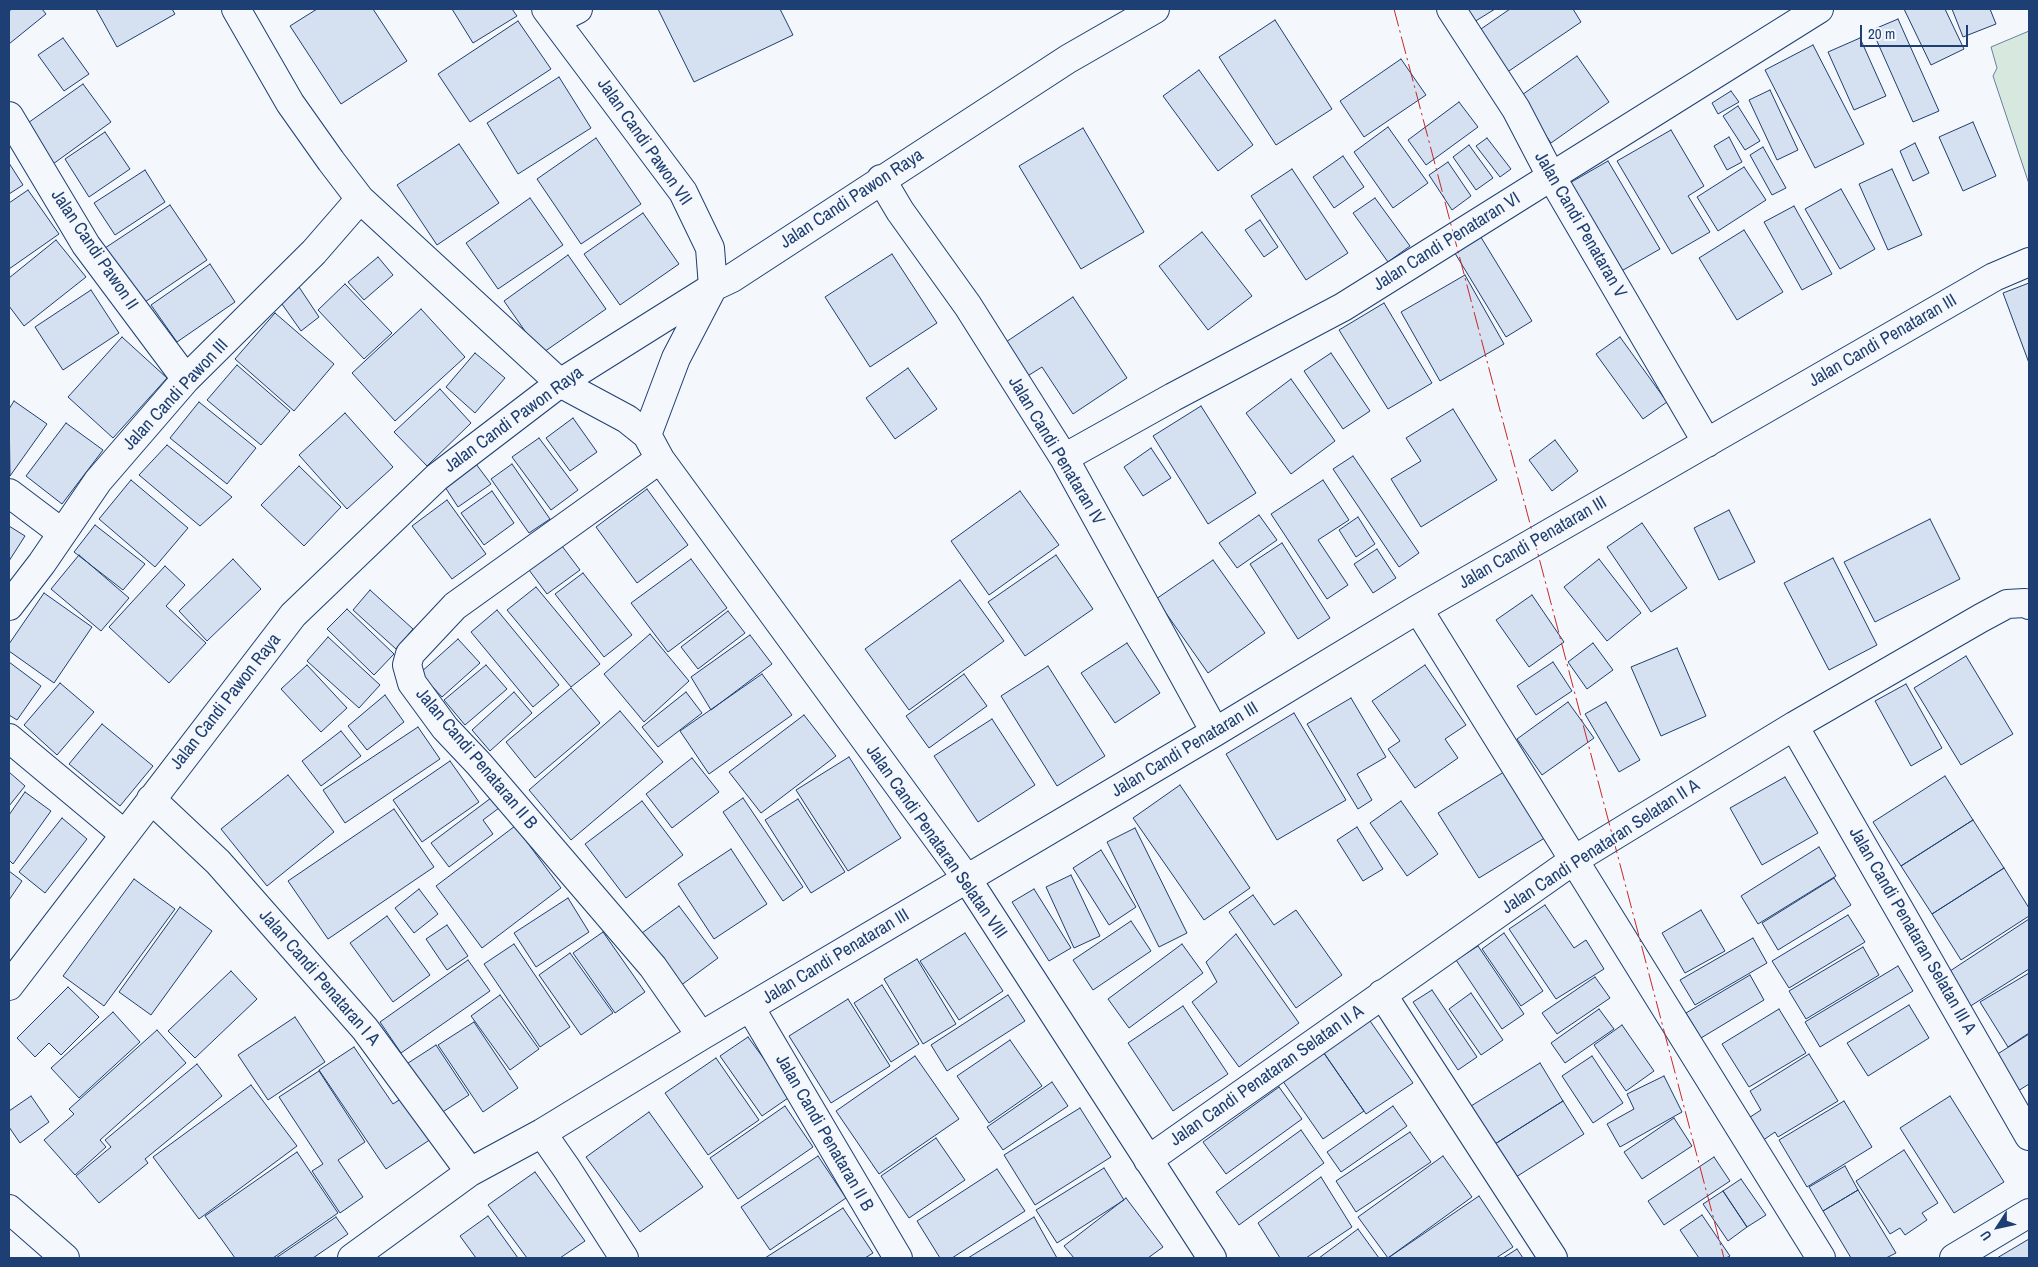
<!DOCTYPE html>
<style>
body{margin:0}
#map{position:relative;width:2038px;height:1267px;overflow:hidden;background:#f4f7fb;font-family:"Archivo Narrow",sans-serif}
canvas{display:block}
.frame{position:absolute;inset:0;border:10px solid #1d3f73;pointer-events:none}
.north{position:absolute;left:1973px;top:1202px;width:50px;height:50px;-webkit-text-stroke:4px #f4f7fb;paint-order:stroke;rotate:235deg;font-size:14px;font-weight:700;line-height:20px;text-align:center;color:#1d3f73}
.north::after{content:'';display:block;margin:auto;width:18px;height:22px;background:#1d3f73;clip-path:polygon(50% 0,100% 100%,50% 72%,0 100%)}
.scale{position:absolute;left:1860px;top:25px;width:108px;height:22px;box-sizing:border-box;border:2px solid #1d3f73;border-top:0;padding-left:6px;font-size:15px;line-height:18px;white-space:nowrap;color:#1d3f73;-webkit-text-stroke:4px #f4f7fb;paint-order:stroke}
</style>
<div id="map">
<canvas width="2038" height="1267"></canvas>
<div class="frame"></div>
<div class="north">U</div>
<div class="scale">20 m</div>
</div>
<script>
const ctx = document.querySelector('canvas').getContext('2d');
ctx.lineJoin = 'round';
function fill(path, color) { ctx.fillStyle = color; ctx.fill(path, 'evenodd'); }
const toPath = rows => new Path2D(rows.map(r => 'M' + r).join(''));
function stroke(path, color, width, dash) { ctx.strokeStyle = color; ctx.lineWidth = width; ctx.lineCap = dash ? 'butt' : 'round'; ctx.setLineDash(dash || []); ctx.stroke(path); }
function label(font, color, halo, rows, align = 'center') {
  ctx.font = font + ' "Archivo Narrow",sans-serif'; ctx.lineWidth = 4; ctx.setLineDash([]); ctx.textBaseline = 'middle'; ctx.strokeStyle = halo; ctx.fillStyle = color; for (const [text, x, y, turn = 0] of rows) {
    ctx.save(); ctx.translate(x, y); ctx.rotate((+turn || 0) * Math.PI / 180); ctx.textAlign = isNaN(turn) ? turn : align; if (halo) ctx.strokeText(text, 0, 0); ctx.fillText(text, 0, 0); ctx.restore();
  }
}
const green = toPath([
 [2029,31,2029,184,1993,76,1997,68,1991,47,2029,31]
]);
fill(green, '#d7e8df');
stroke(green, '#687fa3', 1);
const building = toPath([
 [12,9,42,9,46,14,9,44,9,11,12,9],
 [96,9,172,9,175,14,117,47,96,9],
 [317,9,373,9,407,61,341,104,290,26,317,9],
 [452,9,512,9,517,16,473,43,452,9],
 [658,9,780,9,793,35,694,82,658,9],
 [1465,9,1495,9,1474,22,1465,9],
 [1510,9,1573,9,1581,22,1506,73,1478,31,1510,9],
 [1904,9,1945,9,1964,49,1931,65,1904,9],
 [1952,9,1990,9,1996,24,1963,37,1952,9],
 [1898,19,1939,111,1913,122,1872,30,1898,19],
 [1275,20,1332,109,1276,145,1219,57,1275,20],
 [518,21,551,69,470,122,438,74,518,21],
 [63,38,89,74,64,91,38,55,63,38],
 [1860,38,1886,96,1854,110,1828,52,1860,38],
 [1813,45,1864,144,1815,168,1765,70,1813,45],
 [1577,56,1609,102,1551,143,1519,97,1577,56],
 [1401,59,1426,95,1364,137,1340,101,1401,59],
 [1199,70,1253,145,1218,171,1163,96,1199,70],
 [559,77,591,128,518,174,487,123,559,77],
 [83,84,111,122,53,164,25,125,83,84],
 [1770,90,1798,150,1777,160,1749,100,1770,90],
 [1731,91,1739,102,1718,114,1712,103,1731,91],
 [1459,102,1478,127,1426,165,1408,140,1459,102],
 [1738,106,1760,141,1745,150,1723,116,1738,106],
 [1973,122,1996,176,1963,191,1939,137,1973,122],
 [1388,127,1428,183,1393,208,1354,152,1388,127],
 [1083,128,1144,232,1081,269,1019,166,1083,128],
 [1671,130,1704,186,1688,196,1710,232,1672,254,1617,161,1671,130],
 [105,132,130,169,89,197,65,159,105,132],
 [1729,137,1742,162,1727,170,1714,146,1729,137],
 [596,138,641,204,581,244,537,179,596,138],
 [1487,138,1511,169,1500,177,1476,146,1487,138],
 [1915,143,1929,173,1913,181,1900,151,1915,143],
 [459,144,499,203,437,245,397,185,459,144],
 [1469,145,1493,178,1476,190,1453,157,1469,145],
 [1763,147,1786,188,1772,195,1750,155,1763,147],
 [1343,156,1364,187,1334,208,1313,177,1343,156],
 [1608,161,1660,249,1618,273,1568,184,1608,161],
 [1448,162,1471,196,1452,210,1429,175,1448,162],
 [9,163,23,185,9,194,9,163],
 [1744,167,1766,200,1718,231,1697,197,1744,167],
 [1292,169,1348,253,1306,280,1251,196,1292,169],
 [1892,169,1922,235,1888,250,1859,184,1892,169],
 [145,170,165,202,115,235,94,203,145,170],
 [1841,189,1875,249,1840,269,1805,209,1841,189],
 [28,190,59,234,9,269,9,203,28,190],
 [530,198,563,245,498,289,466,243,530,198],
 [1375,198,1410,246,1388,262,1353,213,1375,198],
 [170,205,207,260,142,304,105,248,170,205],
 [1794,206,1832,274,1802,290,1764,222,1794,206],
 [643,213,679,264,620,305,584,254,643,213],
 [1260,220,1278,247,1264,257,1245,230,1260,220],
 [1744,230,1783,292,1737,320,1699,258,1744,230],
 [1202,232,1252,296,1208,330,1159,266,1202,232],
 [1479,234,1532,321,1506,337,1453,250,1479,234],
 [56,240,86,277,24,326,9,306,9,278,56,240],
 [892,254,937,323,870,367,825,297,892,254],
 [568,255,606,309,541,354,504,301,568,255],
 [378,257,393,275,364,300,348,282,378,257],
 [210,264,235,302,177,342,151,305,210,264],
 [1465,275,1504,344,1440,381,1401,312,1465,275],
 [2029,283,2029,363,2003,293,2029,283],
 [297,284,319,317,301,331,277,297,297,284],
 [345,284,392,333,364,359,318,310,345,284],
 [91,290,119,333,63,370,35,327,91,290],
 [1073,297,1127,378,1073,414,1042,367,1026,377,1003,344,1073,297],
 [1384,303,1432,383,1388,409,1339,330,1384,303],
 [421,309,465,357,395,421,352,373,421,309],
 [275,313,334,364,294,411,235,359,275,313],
 [122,337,167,378,113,438,68,397,122,337],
 [1620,337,1667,402,1643,419,1596,354,1620,337],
 [475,353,505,378,475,413,446,387,475,353],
 [1331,353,1370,411,1343,429,1304,371,1331,353],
 [237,365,290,411,261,445,207,400,237,365],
 [908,368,937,409,895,439,866,398,908,368],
 [1291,379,1335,441,1291,474,1246,413,1291,379],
 [440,389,471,423,427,466,394,432,440,389],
 [14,401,47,424,10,476,9,409,14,401],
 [199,402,256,448,227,484,170,438,199,402],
 [1201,406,1256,493,1208,524,1153,436,1201,406],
 [1453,409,1497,480,1421,527,1391,479,1421,461,1406,438,1453,409],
 [345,413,393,467,347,509,299,455,345,413],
 [573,418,597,452,570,471,546,438,573,418],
 [66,423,103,450,62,504,26,476,66,423],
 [539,438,578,490,551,510,512,457,539,438],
 [1555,440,1578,471,1552,491,1529,460,1555,440],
 [167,445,232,497,200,526,139,475,167,445],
 [1151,448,1171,478,1143,496,1124,467,1151,448],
 [1353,456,1419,553,1399,567,1333,469,1353,456],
 [476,464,491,484,458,507,445,487,476,464],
 [512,464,550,519,529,533,491,479,512,464],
 [299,466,341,507,304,546,261,505,299,466],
 [131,480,188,528,155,567,99,519,131,480],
 [1323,480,1349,520,1318,540,1348,585,1327,599,1271,514,1323,480],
 [647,489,688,545,637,583,596,527,647,489],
 [492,491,514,523,484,545,461,513,492,491],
 [1020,491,1059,545,989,595,951,541,1020,491],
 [447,500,486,554,452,579,412,526,447,500],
 [1729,510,1755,562,1719,580,1694,528,1729,510],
 [1259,515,1277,540,1237,568,1219,543,1259,515],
 [1358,517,1375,544,1356,557,1339,530,1358,517],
 [1930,519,1960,579,1875,622,1844,562,1930,519],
 [1642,523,1687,588,1651,612,1607,547,1642,523],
 [95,525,145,564,123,590,74,552,95,525],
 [9,526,25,536,9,561,9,526],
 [556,538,580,570,547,594,523,562,556,538],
 [1282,543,1330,618,1298,639,1250,564,1282,543],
 [1377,549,1396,578,1373,593,1354,564,1377,549],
 [79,555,129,598,101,631,51,589,79,555],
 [1056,555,1093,609,1025,656,988,602,1056,555],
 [1833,558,1877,645,1829,670,1784,583,1833,558],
 [233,559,261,589,207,641,179,611,233,559],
 [691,559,727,608,668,652,631,603,691,559],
 [1599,559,1641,613,1607,641,1564,587,1599,559],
 [1213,560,1265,633,1208,673,1156,599,1213,560],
 [165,566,185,585,166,606,206,643,169,683,109,627,165,566],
 [583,573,632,635,604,657,555,594,583,573],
 [960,580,1004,641,909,710,865,649,960,580],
 [536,587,600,664,571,687,507,610,536,587],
 [370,590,413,629,396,649,353,610,370,590],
 [44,593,92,627,54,683,9,651,9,644,44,593],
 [1532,595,1564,642,1529,667,1496,620,1532,595],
 [347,609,394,654,374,675,327,629,347,609],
 [497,610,559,685,533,707,471,632,497,610],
 [728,611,745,633,698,669,681,647,728,611],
 [650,634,689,681,644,722,604,674,650,634],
 [750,635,772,664,711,710,691,677,750,635],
 [328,637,380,685,359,708,307,661,328,637],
 [458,639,480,663,442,697,420,673,458,639],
 [1127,643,1160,693,1115,723,1081,673,1127,643],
 [1593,643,1613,670,1587,689,1568,662,1593,643],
 [1677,648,1706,716,1661,736,1631,667,1677,648],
 [1966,656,2013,734,1961,765,1914,688,1966,656],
 [9,662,41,686,17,720,9,715,9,662],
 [1553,662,1572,691,1536,715,1517,686,1553,662],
 [307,665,347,708,321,732,281,689,307,665],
 [486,665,507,689,465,725,444,700,486,665],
 [1425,665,1466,725,1445,739,1458,758,1415,788,1388,749,1400,741,1372,701,1425,665],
 [1048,666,1105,756,1057,786,1001,696,1048,666],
 [762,674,792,715,709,774,680,731,762,674],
 [964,674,987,706,929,748,906,716,964,674],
 [60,683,94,712,57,755,24,725,60,683],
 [1906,684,1942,748,1911,766,1875,701,1906,684],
 [571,688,600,723,535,778,506,742,571,688],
 [514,692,532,713,490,751,472,730,514,692],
 [686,692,702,713,658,747,642,727,686,692],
 [385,695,404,722,367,750,348,726,385,695],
 [1351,698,1386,757,1357,774,1372,800,1358,809,1307,724,1351,698],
 [1568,702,1594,738,1542,775,1517,739,1568,702],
 [1606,702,1640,760,1619,772,1585,714,1606,702],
 [620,711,663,762,571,840,529,790,620,711],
 [1294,713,1346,800,1277,840,1226,754,1294,713],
 [804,715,836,756,761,813,729,772,804,715],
 [992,719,1035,785,978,822,934,756,992,719],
 [102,724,153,766,120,806,69,764,102,724],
 [418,727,440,759,345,823,323,790,418,727],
 [341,731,361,756,321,786,302,761,341,731],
 [849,757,901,838,848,871,796,790,849,757],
 [692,758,719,792,672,828,646,794,692,758],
 [450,761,479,802,422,842,393,800,450,761],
 [1507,770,1548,836,1479,878,1438,813,1507,770],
 [9,772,25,786,9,806,9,772],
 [288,775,334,832,267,886,221,829,288,775],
 [1945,776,1973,820,1901,866,1873,822,1945,776],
 [1785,777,1818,833,1762,865,1730,808,1785,777],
 [1180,785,1250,888,1204,920,1133,818,1180,785],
 [25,792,51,811,13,864,9,860,9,815,25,792],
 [491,798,499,808,483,820,493,834,449,867,431,843,491,798],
 [743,798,803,887,783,901,723,812,743,798],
 [798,799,845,872,811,893,765,820,798,799],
 [642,801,683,855,626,898,585,844,642,801],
 [1401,801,1438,854,1407,876,1370,823,1401,801],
 [394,809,434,867,328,939,288,881,394,809],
 [62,818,87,839,45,893,19,872,62,818],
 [1973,820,2004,868,1932,914,1901,866,1973,820],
 [515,826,561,888,482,948,436,886,515,826],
 [1357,827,1383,869,1363,881,1337,840,1357,827],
 [1135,828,1187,933,1159,947,1107,842,1135,828],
 [1819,847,1836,876,1758,924,1741,896,1819,847],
 [731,849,767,904,714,939,678,884,731,849],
 [1101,850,1136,907,1109,925,1073,868,1101,850],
 [2004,868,2029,908,2029,916,1961,960,1932,914,2004,868],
 [9,871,22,881,9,900,9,871],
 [1071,875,1100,936,1074,948,1046,887,1071,875],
 [1834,878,1851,905,1778,950,1762,923,1834,878],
 [134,879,175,909,104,1006,63,976,134,879],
 [419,889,438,914,414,933,395,908,419,889],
 [1034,889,1071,948,1049,961,1012,902,1034,889],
 [1253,895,1274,925,1296,910,1342,975,1296,1008,1229,912,1253,895],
 [568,898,589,932,536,967,514,933,568,898],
 [1545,905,1574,948,1586,940,1604,969,1556,999,1509,929,1545,905],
 [679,906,718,958,680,986,642,933,679,906],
 [180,907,212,931,151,1015,119,992,180,907],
 [1701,910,1725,951,1685,973,1662,933,1701,910],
 [1848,915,1865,942,1789,988,1772,961,1848,915],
 [387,916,430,975,393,1002,350,943,387,916],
 [2029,919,2029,969,1969,1007,1947,973,2029,919],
 [1131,921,1151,951,1093,990,1073,960,1131,921],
 [447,925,468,956,447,970,426,939,447,925],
 [603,932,645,992,615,1013,573,953,603,932],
 [965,933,1003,991,959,1020,920,961,965,933],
 [1504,933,1543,991,1521,1006,1482,949,1504,933],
 [1236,934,1299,1023,1239,1067,1192,1002,1217,982,1206,962,1236,934],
 [1753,938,1767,963,1695,1005,1680,980,1753,938],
 [514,944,570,1027,540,1047,484,964,514,944],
 [1182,944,1203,973,1129,1028,1108,999,1182,944],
 [1478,946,1524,1014,1502,1029,1456,960,1478,946],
 [1863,947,1879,975,1806,1019,1789,991,1863,947],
 [570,953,613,1013,581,1035,539,975,570,953],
 [917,959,956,1024,923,1044,884,979,917,959],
 [468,960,490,991,401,1053,380,1022,468,960],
 [1898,966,1913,991,1820,1047,1805,1022,1898,966],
 [231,971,257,999,195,1058,168,1031,231,971],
 [2029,973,2029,1033,2008,1047,1980,1002,2029,973],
 [1750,975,1764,1000,1701,1038,1686,1013,1750,975],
 [1595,977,1610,998,1557,1034,1542,1013,1595,977],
 [882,985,919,1044,891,1062,854,1003,882,985],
 [68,987,99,1017,61,1055,49,1043,35,1057,17,1038,68,987],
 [1432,990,1477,1057,1458,1070,1413,1002,1432,990],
 [1471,993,1503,1040,1481,1055,1449,1009,1471,993],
 [500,995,539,1049,510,1070,471,1016,500,995],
 [1008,995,1025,1021,947,1071,931,1045,1008,995],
 [848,999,890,1066,831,1103,789,1036,848,999],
 [1909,1005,1929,1038,1868,1076,1847,1043,1909,1005],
 [1183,1006,1228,1074,1173,1111,1128,1043,1183,1006],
 [1599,1009,1614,1029,1565,1063,1551,1043,1599,1009],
 [1779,1009,1806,1053,1749,1087,1722,1044,1779,1009],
 [113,1012,140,1042,79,1098,51,1068,113,1012],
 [295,1017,325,1062,268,1100,238,1055,295,1017],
 [1368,1018,1413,1083,1366,1114,1322,1050,1368,1018],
 [474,1022,518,1088,483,1112,438,1045,474,1022],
 [1622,1025,1654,1071,1626,1091,1594,1045,1622,1025],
 [157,1030,186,1063,100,1140,106,1147,75,1175,44,1140,74,1114,69,1109,157,1030],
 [2029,1034,2029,1084,2018,1091,1996,1055,2029,1034],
 [748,1037,791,1096,762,1116,720,1056,748,1037],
 [1010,1040,1042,1086,989,1123,957,1076,1010,1040],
 [436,1045,469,1095,438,1115,405,1065,436,1045],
 [354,1047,393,1104,405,1096,434,1137,386,1169,319,1070,354,1047],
 [1321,1049,1364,1111,1323,1139,1280,1077,1321,1049],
 [1809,1054,1838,1101,1778,1137,1775,1132,1759,1143,1744,1121,1761,1110,1750,1091,1809,1054],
 [915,1056,959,1119,879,1174,836,1111,915,1056],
 [1592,1056,1623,1103,1593,1123,1562,1076,1592,1056],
 [716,1058,759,1120,708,1155,665,1093,716,1058],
 [1540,1063,1563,1101,1495,1144,1471,1106,1540,1063],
 [197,1064,222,1096,145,1159,148,1163,99,1203,76,1176,111,1147,105,1140,197,1064],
 [319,1071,365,1142,338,1160,363,1197,340,1213,312,1171,323,1164,279,1097,319,1071],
 [1664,1076,1682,1112,1620,1147,1607,1124,1634,1109,1627,1094,1664,1076],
 [1052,1082,1068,1106,1003,1150,987,1127,1052,1082],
 [251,1085,297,1146,199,1219,153,1157,251,1085],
 [1279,1087,1302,1119,1226,1174,1203,1142,1279,1087],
 [31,1096,49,1122,20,1143,9,1127,9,1111,31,1096],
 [1950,1096,2004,1182,1954,1213,1900,1128,1950,1096],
 [1563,1101,1584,1134,1516,1177,1495,1144,1563,1101],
 [1844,1101,1872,1147,1807,1187,1779,1140,1844,1101],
 [785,1106,813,1147,738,1199,710,1158,785,1106],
 [1393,1106,1407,1126,1341,1172,1327,1152,1393,1106],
 [1080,1108,1111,1157,1035,1205,1004,1155,1080,1108],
 [649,1112,703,1187,640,1232,586,1157,649,1112],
 [1674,1118,1692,1146,1642,1179,1624,1152,1674,1118],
 [1301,1130,1324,1163,1239,1225,1216,1192,1301,1130],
 [1410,1132,1431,1162,1356,1212,1336,1181,1410,1132],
 [936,1138,965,1180,909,1218,881,1176,936,1138],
 [1904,1150,1938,1203,1922,1213,1927,1220,1905,1235,1900,1228,1890,1234,1856,1181,1904,1150],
 [297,1152,338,1213,273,1258,235,1258,205,1216,297,1152],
 [818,1156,846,1198,770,1250,741,1207,818,1156],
 [1443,1156,1472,1197,1388,1258,1358,1217,1443,1156],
 [1714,1157,1730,1181,1664,1225,1648,1201,1714,1157],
 [1845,1166,1858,1190,1823,1211,1809,1187,1845,1166],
 [1104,1168,1124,1200,1057,1243,1036,1210,1104,1168],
 [997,1169,1025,1211,952,1258,940,1258,917,1221,997,1169],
 [535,1172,585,1241,560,1258,527,1258,488,1205,535,1172],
 [1321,1177,1352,1227,1306,1258,1280,1258,1258,1223,1321,1177],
 [1741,1179,1766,1215,1747,1227,1723,1191,1741,1179],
 [1858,1190,1896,1253,1886,1258,1851,1258,1823,1211,1858,1190],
 [1723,1191,1747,1227,1728,1241,1703,1204,1723,1191],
 [1479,1196,1513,1247,1496,1258,1388,1258,1479,1196],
 [1126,1198,1163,1247,1148,1258,1074,1258,1064,1246,1126,1198],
 [843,1208,873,1253,865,1258,765,1258,843,1208],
 [1702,1215,1730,1256,1726,1258,1699,1258,1680,1230,1702,1215],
 [488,1216,518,1258,476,1258,460,1236,488,1216],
 [336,1217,348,1234,313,1258,276,1258,336,1217],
 [1034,1217,1057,1258,968,1258,1034,1217],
 [1358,1229,1379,1258,1319,1258,1358,1229],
 [2029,1239,2029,1258,1997,1258,2029,1239],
 [1517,1249,1523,1258,1503,1258,1517,1249]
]);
fill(building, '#d5e0f0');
stroke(building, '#1d3f73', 1);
const minor = toPath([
 [236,9,290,103,331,161,360,199,560,383,627,419,647,435,660,459,967,879,1212,1258],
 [546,9,683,192,710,248,713,287,676,358,647,435],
 [1451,9,1516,109,1551,176,1707,443],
 [556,20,578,9],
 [9,116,86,245,186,379],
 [881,179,900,211,968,306,1064,458,1215,732],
 [1064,458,1173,397,1343,307,1819,9],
 [660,459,455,606,410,654,407,665,412,683,445,728,479,764,653,967,701,1036],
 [9,493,62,533],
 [9,606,42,563,98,481,186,379,314,252,360,199],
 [1418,609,1821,1258],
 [1794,726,2029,1136],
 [9,738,124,834],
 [151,799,218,862,365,1029,470,1172],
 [9,986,293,615,437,477,560,383,713,287,732,278,1068,59,1155,9],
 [1382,994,1553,1258],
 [750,1007,898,1258],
 [542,1133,567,1169,624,1258],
 [1148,1160,1574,860,1794,726,1981,618,2007,604,2025,603,2029,605],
 [352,1258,470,1172,542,1133,701,1036,1215,732,1418,609,1994,277,2029,262],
 [1954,1258,2029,1213]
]);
const secondary = toPath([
 [9,1209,65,1258]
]);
stroke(minor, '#1d3f73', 30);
stroke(secondary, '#1d3f73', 30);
stroke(minor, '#f4f7fb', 28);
stroke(secondary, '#f4f7fb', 28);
stroke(toPath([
 [1394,9,1724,1258]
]), '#c62828', 1, [18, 4, 2.5, 4]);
label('18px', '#1d3f73', '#f4f7fb', [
 ["Jalan Candi Pawon VII",644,142,55],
 ["Jalan Candi Pawon Raya",852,199,-33],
 ["Jalan Candi Penataran V",1580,225,60],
 ["Jalan Candi Penataran VI",1447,242,-32],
 ["Jalan Candi Pawon II",94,250,56],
 ["Jalan Candi Penataran III",1883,341,-30],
 ["Jalan Candi Pawon III",176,395,-47],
 ["Jalan Candi Pawon Raya",514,420,-36],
 ["Jalan Candi Penataran IV",1056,451,59],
 ["Jalan Candi Penataran III",1533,543,-30],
 ["Jalan Candi Pawon Raya",226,702,-52],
 ["Jalan Candi Penataran III",1185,750,-31],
 ["Jalan Candi Penataran II B",476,759,50],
 ["Jalan Candi Penataran Selatan VIII",936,842,55],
 ["Jalan Candi Penataran Selatan II A",1601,847,-33],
 ["Jalan Candi Penataran Selatan III A",1912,931,60],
 ["Jalan Candi Penataran III",836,957,-31],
 ["Jalan Candi Penataran I A",319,978,49],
 ["Jalan Candi Penataran Selatan II A",1267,1076,-35],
 ["Jalan Candi Penataran II B",824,1133,60]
]);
</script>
